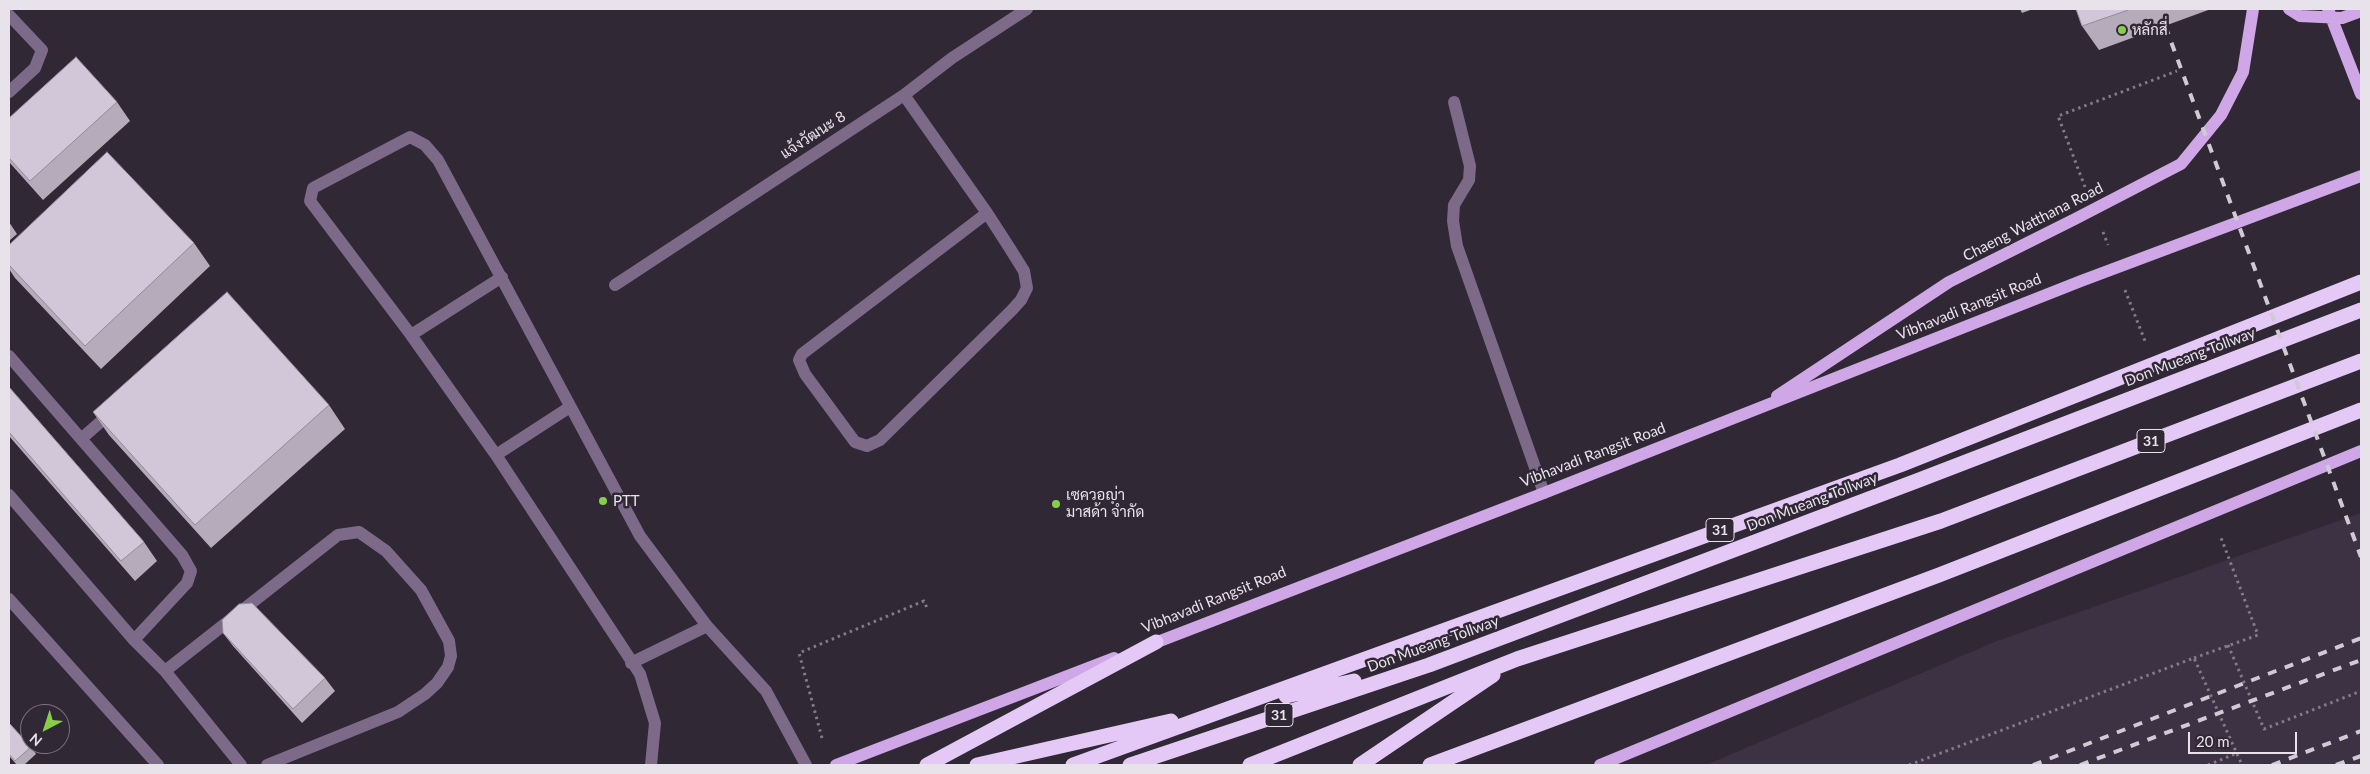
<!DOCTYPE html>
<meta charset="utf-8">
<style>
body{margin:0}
#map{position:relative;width:2370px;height:774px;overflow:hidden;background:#312836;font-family:Lato,sans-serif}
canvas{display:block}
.frame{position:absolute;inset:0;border:10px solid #e8e2eb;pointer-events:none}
.north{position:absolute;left:20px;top:704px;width:50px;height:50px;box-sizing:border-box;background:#312836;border:1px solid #7a727e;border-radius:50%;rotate:220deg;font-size:14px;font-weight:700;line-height:20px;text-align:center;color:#e8e2eb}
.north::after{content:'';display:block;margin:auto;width:18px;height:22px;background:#88cf49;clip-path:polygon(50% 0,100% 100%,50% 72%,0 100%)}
.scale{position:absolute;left:2188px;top:732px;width:109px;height:22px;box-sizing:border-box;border:2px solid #e8e2eb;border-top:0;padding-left:6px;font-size:15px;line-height:18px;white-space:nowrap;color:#e8e2eb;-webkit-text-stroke:4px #312836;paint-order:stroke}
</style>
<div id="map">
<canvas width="2370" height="774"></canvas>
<div class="frame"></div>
<div class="north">N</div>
<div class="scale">20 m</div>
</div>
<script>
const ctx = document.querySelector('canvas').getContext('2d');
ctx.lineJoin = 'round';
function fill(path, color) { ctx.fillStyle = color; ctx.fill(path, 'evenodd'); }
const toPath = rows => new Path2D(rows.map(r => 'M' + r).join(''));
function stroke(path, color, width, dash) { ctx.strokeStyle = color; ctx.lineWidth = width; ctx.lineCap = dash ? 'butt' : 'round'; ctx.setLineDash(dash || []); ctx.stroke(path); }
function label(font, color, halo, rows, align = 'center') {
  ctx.font = font + ' Lato,Sarabun,sans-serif'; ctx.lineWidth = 5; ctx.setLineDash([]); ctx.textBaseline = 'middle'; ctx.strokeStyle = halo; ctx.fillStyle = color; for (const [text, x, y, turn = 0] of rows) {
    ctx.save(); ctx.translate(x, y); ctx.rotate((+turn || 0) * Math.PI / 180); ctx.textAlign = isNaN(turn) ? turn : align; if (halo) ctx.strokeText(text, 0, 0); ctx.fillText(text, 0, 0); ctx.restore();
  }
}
fill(toPath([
 [2361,513,2361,765,1706,765,1997,641]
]), '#3d3244');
stroke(toPath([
 [2085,187,2058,116,2177,71],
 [2103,232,2108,245],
 [2125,290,2145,341],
 [2228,645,2264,729,2361,691],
 [2194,658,2258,635,2220,535],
 [822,738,799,653,924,601,927,608],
 [1909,765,2194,658,2242,765],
 [2208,765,2237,753]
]), '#827a86', 3, [2.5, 4]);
stroke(toPath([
 [9,15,42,50,35,68,9,92],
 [904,95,987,213,1009,247,1024,271,1027,288,1021,300,1012,310,880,440,867,446,855,442,805,374,799,360,802,354,987,213],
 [1454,102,1470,166,1469,180,1454,205,1453,221,1457,246,1544,493],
 [615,285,904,95,952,58,1027,9],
 [411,335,502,277],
 [9,356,182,555,191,571,187,583,134,640],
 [81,439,113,411],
 [496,455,570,407],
 [9,495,134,640,165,671,241,765],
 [9,599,158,765],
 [631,663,707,626],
 [165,671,338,535,359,532,386,551,421,590,449,641,451,656,448,667,437,683,425,694,398,712,267,765],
 [651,765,655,723,640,674,496,455,411,335,310,201,313,188,410,137,425,145,438,160,640,536,707,626,766,691,806,765]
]), '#7d6a88', 12);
stroke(toPath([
 [2289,9,2300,16,2342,18,2361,11],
 [2328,9,2361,94],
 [1777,396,1949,282,2075,219,2181,164,2221,115,2243,72,2253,9],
 [1147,646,1544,493,2081,281,2361,176],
 [836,765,1114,658],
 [1600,765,2361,451]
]), '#cfa6e6', 12);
stroke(toPath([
 [1286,696,1354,681],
 [927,765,1156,642],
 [977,765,1171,721],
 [1073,765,1900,465,2361,282],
 [1130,765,1429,665,1919,480,2361,310],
 [1250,765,1517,659,1941,521,2361,361],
 [1360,765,1493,675],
 [1430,765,1939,575,2361,410]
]), '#e4c8f5', 15);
stroke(toPath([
 [2159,9,2361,557],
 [2033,765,2361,638],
 [2080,765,2361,660],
 [2272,765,2361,731],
 [2336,765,2361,756]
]), '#d0cad4', 4, [9, 9]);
fill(toPath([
 [2020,9,2033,9,2022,13],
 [2076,9,2211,9,2099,50,2082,26],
 [117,102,130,121,43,200,9,162,9,118],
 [9,222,17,234,9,241],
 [194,243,210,266,101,369,15,278,9,269,9,245],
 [9,387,144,542,157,561,135,581,9,436],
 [329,405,345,429,211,548,109,435,93,412],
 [223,633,325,678,335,691,302,723,233,646],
 [9,723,31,747,36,754,24,765,17,765,9,756]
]), '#b5abbb');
const building = toPath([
 [2076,9,2131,9,2082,26,2076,9],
 [76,57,117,102,30,181,9,158,9,118,76,57],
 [107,152,194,243,85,346,9,265,9,245,107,152],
 [227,292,329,405,195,525,93,412,227,292],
 [9,387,144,542,121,561,9,432,9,387],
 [252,603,325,678,293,709,223,633,222,620,239,604,252,603],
 [9,723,31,747,15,761,9,754,9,723]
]);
fill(building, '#d2c7d9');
stroke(building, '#938b98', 1);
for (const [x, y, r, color] of [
 [2122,30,5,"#88cf49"],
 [603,501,5,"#88cf49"],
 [1056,504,5,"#88cf49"]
]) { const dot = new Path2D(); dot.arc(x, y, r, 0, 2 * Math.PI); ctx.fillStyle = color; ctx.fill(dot); stroke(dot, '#312836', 2); }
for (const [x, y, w] of [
 [2151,441,28],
 [1720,530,28],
 [1279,715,28]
]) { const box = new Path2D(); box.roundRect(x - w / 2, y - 11.5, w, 23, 4); ctx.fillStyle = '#312836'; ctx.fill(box); stroke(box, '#e8e2eb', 1); }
label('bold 14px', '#e8e2eb', null, [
 ["31",2151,441],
 ["31",1720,530],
 ["31",1279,715]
]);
label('15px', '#e8e2eb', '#312836', [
 ["หลักสี่",2132,30],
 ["เซควอญ่า",1066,495],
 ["มาสด้า จำกัด",1066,512],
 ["PTT",613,501]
], 'left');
label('15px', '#e8e2eb', '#312836', [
 ["แจ้งวัฒนะ 8",813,135,-33],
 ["Chaeng Watthana Road",2033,222,-27],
 ["Vibhavadi Rangsit Road",1969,307,-22],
 ["Don Mueang Tollway",2190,357,-21],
 ["Vibhavadi Rangsit Road",1593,455,-21],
 ["Don Mueang Tollway",1812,502,-21],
 ["Vibhavadi Rangsit Road",1214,600,-22],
 ["Don Mueang Tollway",1433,644,-20]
]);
</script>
